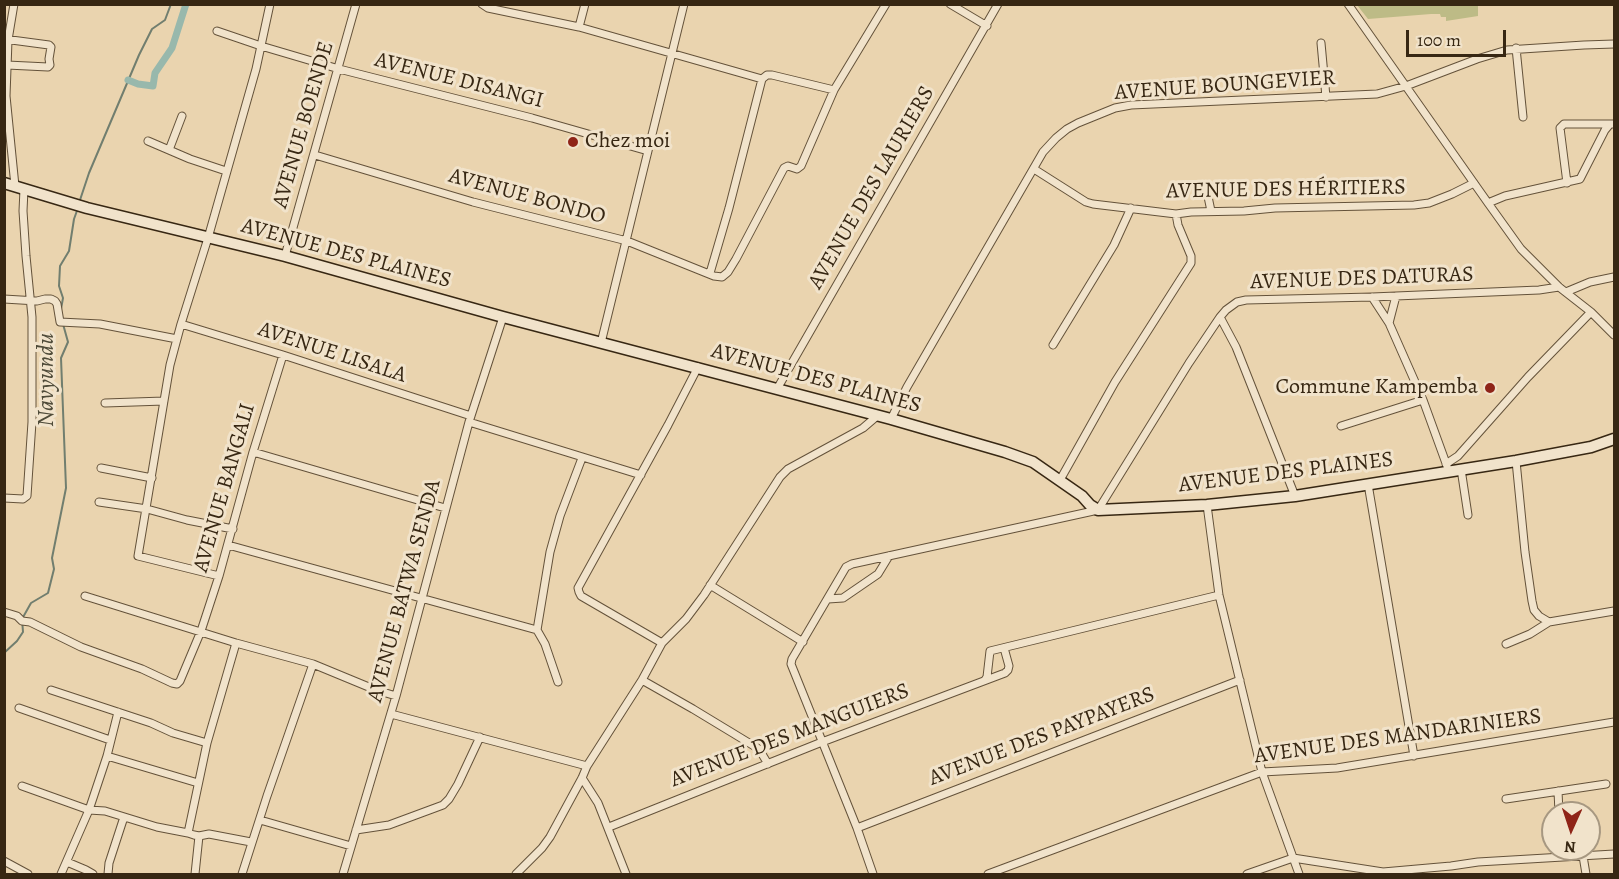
<!DOCTYPE html>
<meta charset="utf-8">
<style>
body{margin:0}
#map{position:relative;width:1619px;height:879px;overflow:hidden;background:#ead4af;font-family:Alegreya,serif}
canvas{display:block}
.frame{position:absolute;inset:0;border:6px solid #372713;pointer-events:none}
.north{position:absolute;left:1541px;top:801px;width:60px;height:60px;box-sizing:border-box;background:#f1e3cb;border:2px solid #a79881;border-radius:50%;rotate:183deg;font-size:16px;font-weight:700;line-height:24px;text-align:center;color:#372713}
.north::after{content:'';display:block;margin:auto;width:21px;height:27px;background:#8f2418;clip-path:polygon(50% 0,100% 100%,50% 72%,0 100%)}
.scale{position:absolute;left:1406px;top:30px;width:100px;height:27px;box-sizing:border-box;border:3px solid #372713;border-top:0;padding-left:8px;font-size:18px;line-height:21px;white-space:nowrap;color:#372713;-webkit-text-stroke:4px #f1e3cb;paint-order:stroke}
</style>
<div id="map">
<canvas width="1619" height="879"></canvas>
<div class="frame"></div>
<div class="north">N</div>
<div class="scale">100 m</div>
</div>
<script>
const ctx = document.querySelector('canvas').getContext('2d');
ctx.lineJoin = 'round';
function fill(path, color) { ctx.fillStyle = color; ctx.fill(path, 'evenodd'); }
const toPath = rows => new Path2D(rows.map(r => 'M' + r).join(''));
function stroke(path, color, width, dash) { ctx.strokeStyle = color; ctx.lineWidth = width; ctx.lineCap = dash ? 'butt' : 'round'; ctx.setLineDash(dash || []); ctx.stroke(path); }
function label(font, color, halo, rows, align = 'center') {
  ctx.font = font + ' Alegreya,serif'; ctx.lineWidth = 6; ctx.setLineDash([]); ctx.textBaseline = 'middle'; ctx.strokeStyle = halo; ctx.fillStyle = color; for (const [text, x, y, turn = 0] of rows) {
    ctx.save(); ctx.translate(x, y); ctx.rotate((+turn || 0) * Math.PI / 180); ctx.textAlign = isNaN(turn) ? turn : align; if (halo) ctx.strokeText(text, 0, 0); ctx.fillText(text, 0, 0); ctx.restore();
  }
}
fill(toPath([
 [1357,5,1478,5,1478,16,1446,21,1446,17,1441,17,1440,14,1431,14,1368,19]
]), '#bdbb86');
stroke(toPath([
 [79,203,89,173,139,55,152,29,165,20,171,4],
 [61,309,63,298,59,286,60,266,69,251,74,219,78,208],
 [4,653,17,641,23,632,22,619,31,603,48,593,54,569,52,558,66,488,61,358,68,342,63,324]
]), '#717e6f', 2);
stroke(toPath([
 [128,80,138,84,153,86,155,73,172,48,186,4]
]), '#98b8ac', 7);
const street = toPath([
 [14,4,8,40,6,96,15,186],
 [482,4,488,8,579,27,762,79],
 [950,4,987,26],
 [1348,4,1488,203,1521,249,1559,287,1591,312,1614,335],
 [579,27,585,4],
 [217,31,261,46,339,69,532,118,648,151],
 [4,39,49,45,51,47,49,59,50,65,48,67,7,65],
 [1321,43,1326,97],
 [1516,48,1523,117],
 [762,79,767,75,772,75,834,90],
 [148,141,190,159,226,171],
 [169,150,182,116],
 [315,155,473,202,627,241,714,276,722,277,728,272,736,259,784,168,788,166,797,169,801,166,834,90,886,4],
 [1034,169,1086,202,1093,204,1176,214,1191,212,1244,211,1275,208,1414,205,1429,203,1452,194,1474,183],
 [1567,183,1560,128,1564,124,1610,124],
 [1206,187,1211,211],
 [1488,203,1505,196,1580,179,1605,130,1610,124,1614,124],
 [285,256,356,4],
 [710,273,729,208,762,79],
 [1566,292,1590,282,1614,277],
 [1372,297,1389,323,1423,400,1447,466],
 [4,299,37,301,45,299,51,299,55,301,57,304,60,322,100,324,177,339],
 [1220,317,1236,347,1295,496],
 [1389,323,1396,296],
 [181,324,283,355,471,416],
 [601,343,684,4],
 [1053,345,1114,245,1131,208],
 [777,389,998,4],
 [105,403,164,401],
 [891,419,907,387,1043,152,1056,138,1067,129,1078,123,1115,108,1131,105,1377,94,1406,86,1477,59,1507,50,1584,45,1614,44],
 [469,422,641,475],
 [1341,426,1423,400],
 [253,452,445,508],
 [1516,461,1525,552,1532,601,1534,610,1539,616,1549,622],
 [1446,464,1458,456,1528,377,1591,312],
 [101,468,152,478],
 [1461,469,1468,515],
 [1060,480,1115,382,1191,263,1191,256,1178,225,1176,214],
 [1368,484,1414,756],
 [4,498,23,499,27,496,32,422,32,317,26,256,23,211,24,189],
 [99,502,147,509,187,520,233,529],
 [1207,505,1219,595,1262,772,1299,874],
 [228,545,537,630],
 [219,576,138,556,170,365,181,324,208,238,256,69,270,4],
 [710,585,803,642],
 [85,596,236,643,313,664,376,690,396,696],
 [828,599,843,598,878,574,889,556],
 [4,612,17,616,22,621,30,622,81,647,142,669,172,683,177,684,180,681,201,631,219,576,253,452,283,355],
 [662,643,581,596,579,592,578,588,668,425,698,367],
 [1506,644,1530,634,1549,622,1614,611],
 [642,680,693,709,759,749,768,764],
 [985,680,987,677,990,651,1219,595],
 [558,682,545,644,537,630,550,552,560,516,582,458],
 [51,690,151,723,173,733,207,743],
 [19,708,110,740],
 [391,714,587,766],
 [107,756,198,783],
 [582,778,598,803,626,874],
 [22,786,89,810,105,811,157,827,188,833,194,835,199,836,209,834,251,842],
 [1558,791,1559,813],
 [1506,799,1606,784],
 [260,820,351,846],
 [609,827,822,742,1005,673,1008,670,1009,666,1004,648],
 [857,828,1240,680],
 [356,830,389,825,443,805,449,799,458,784,480,737],
 [188,833,207,743,236,643],
 [1583,856,1586,874],
 [4,861,28,874],
 [67,862,86,870,93,874],
 [61,874,89,810,107,756,118,712],
 [108,874,109,863,124,817],
 [195,874,199,836],
 [242,874,267,796,313,664],
 [343,874,396,696,469,422,503,317],
 [516,874,542,848,550,837,582,778,587,766,642,680,662,643,686,619,704,595,780,477,788,469,863,428,877,416],
 [873,874,857,828,791,664,792,659,846,567,852,564,1098,510,1189,363,1220,317,1226,310,1237,302,1246,300,1372,297,1539,290,1559,287],
 [988,874,1262,772,1337,768,1614,722],
 [1247,874,1293,858,1383,872,1451,866,1478,862,1614,854]
]);
const secondary = toPath([
 [4,183,87,208,285,256,503,317,891,419,1005,452,1033,462,1082,496,1090,505,1098,510,1207,505,1295,496,1516,461,1591,447,1614,439]
]);
stroke(street, '#64523a', 9);
stroke(secondary, '#372713', 13);
stroke(street, '#f1e3cb', 7);
stroke(secondary, '#f1e3cb', 10);
for (const [x, y, r, color] of [
 [573,142,6,"#8f2418"],
 [1490,388,6,"#8f2418"]
]) { const dot = new Path2D(); dot.arc(x, y, r, 0, 2 * Math.PI); ctx.fillStyle = color; ctx.fill(dot); stroke(dot, '#f1e3cb', 2); }
label('22px', '#372713', '#f1e3cb', [
 ["AVENUE DISANGI",459,81,14],
 ["AVENUE BOUNGEVIER",1225,86,-4],
 ["AVENUE BOENDE",304,125,-74],
 ["AVENUE DES LAURIERS",872,188,-60],
 ["AVENUE DES HÉRITIERS",1286,190,-1],
 ["AVENUE BONDO",527,197,15],
 ["AVENUE DES PLAINES",346,254,15],
 ["AVENUE DES DATURAS",1362,279,-2],
 ["AVENUE LISALA",332,353,18],
 ["AVENUE DES PLAINES",816,379,15],
 ["AVENUE DES PLAINES",1286,473,-7],
 ["AVENUE BANGALI",225,488,-74],
 ["AVENUE BATWA SENDA",405,591,-75],
 ["AVENUE DES MANGUIERS",790,736,-21],
 ["AVENUE DES PAYPAYERS",1042,737,-21],
 ["AVENUE DES MANDARINIERS",1398,737,-8]
]);
label('22px', '#372713', '#f1e3cb', [
 ["Chez moi",585,142],
 ["Commune Kampemba",1478,388,"right"]
], 'left');
label('italic 24px', '#4f4b39', '#f1e3cb', [
 ["Navyundu",47,380,-90]
]);
</script>
